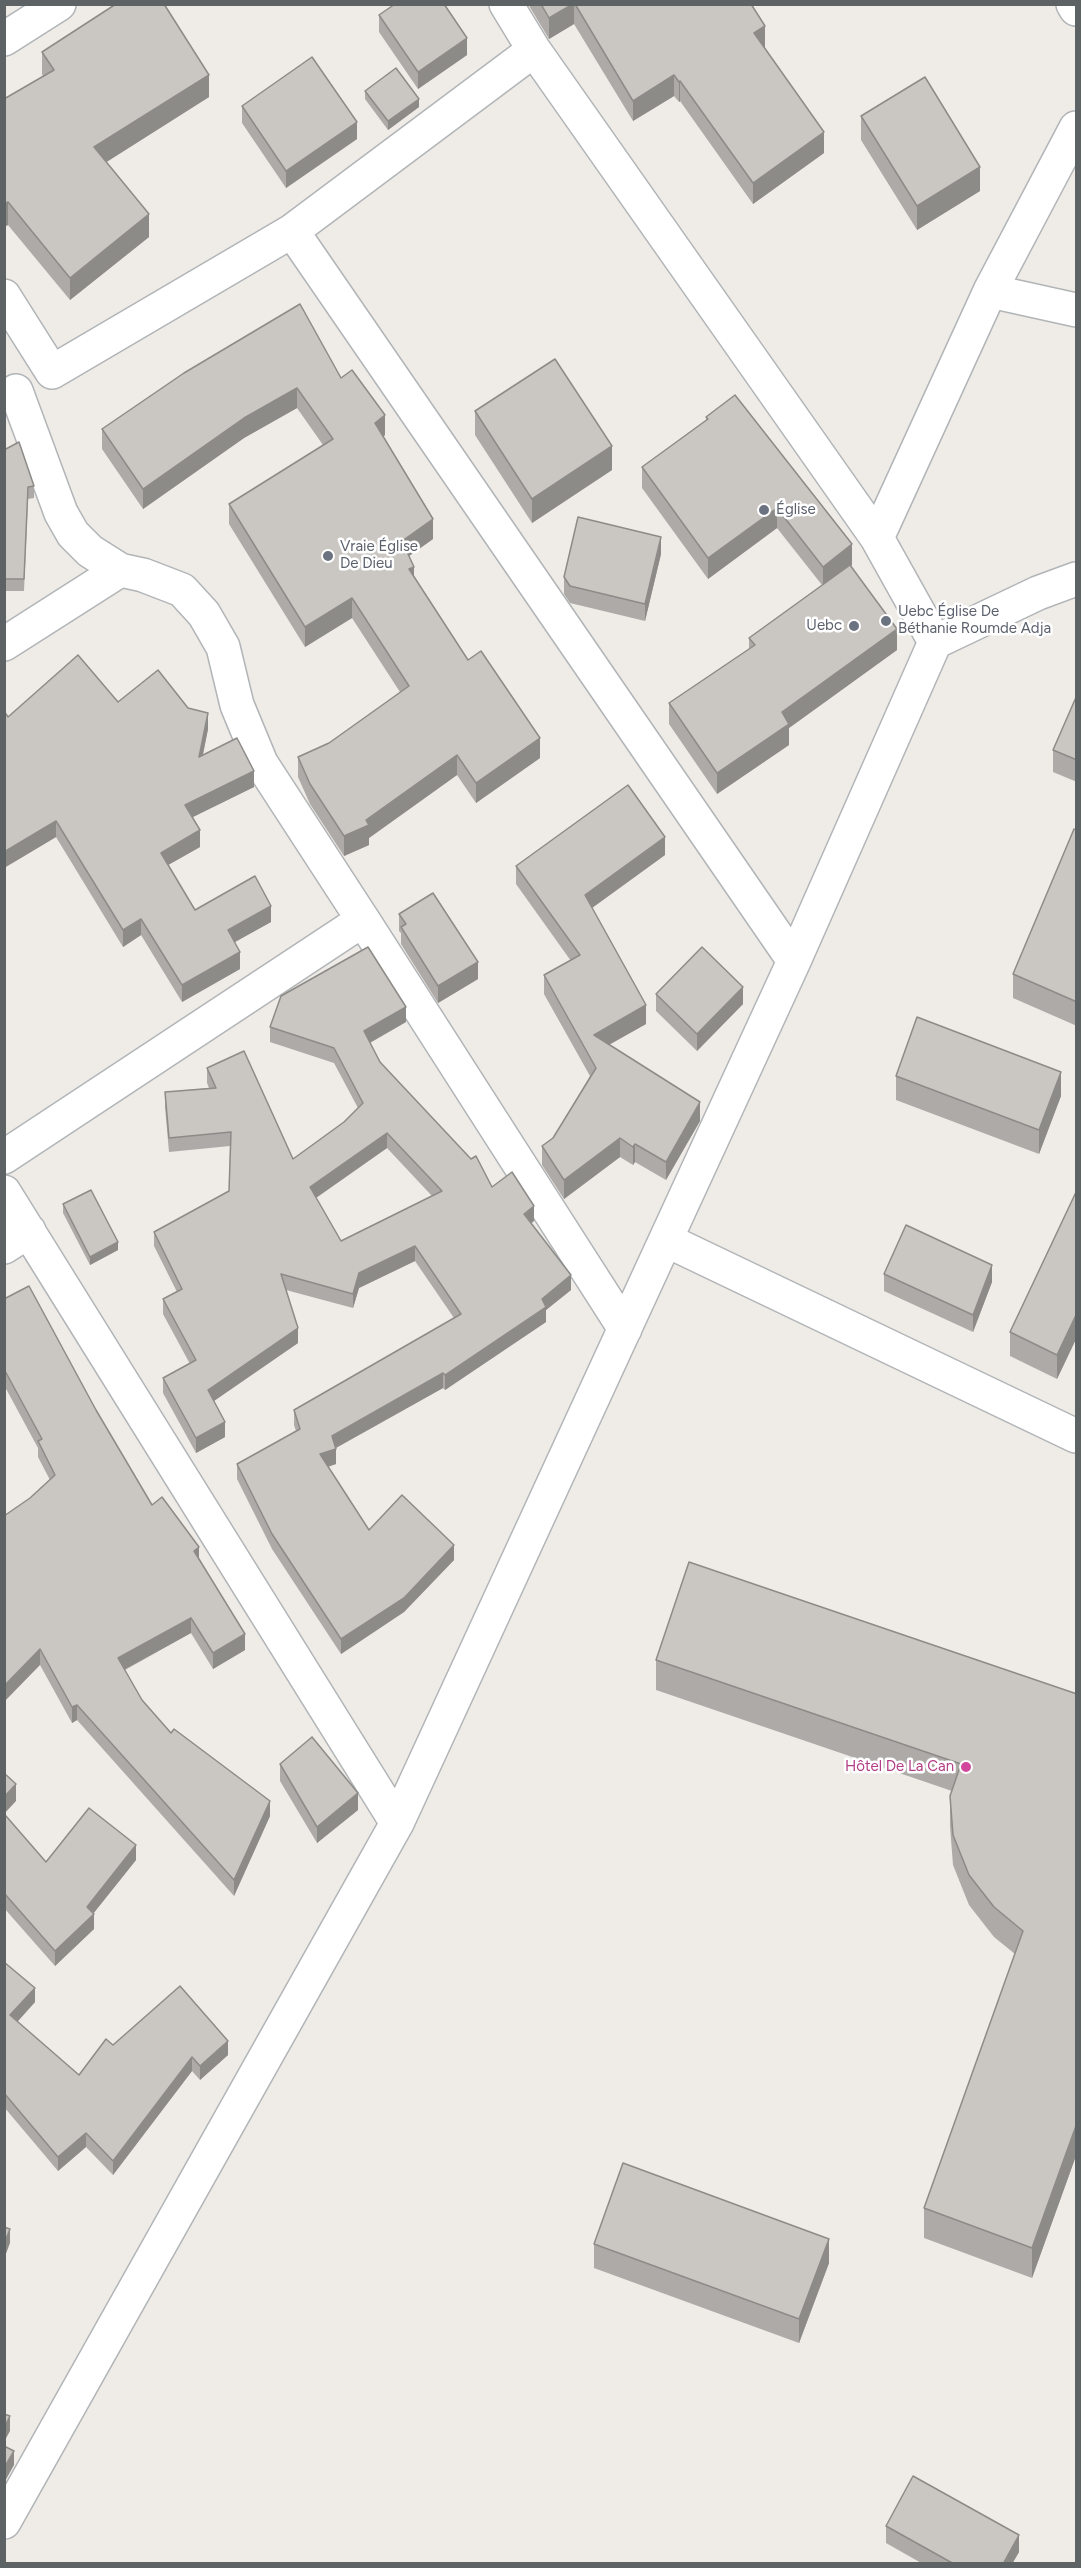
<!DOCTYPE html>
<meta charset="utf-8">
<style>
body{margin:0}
#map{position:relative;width:1081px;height:2568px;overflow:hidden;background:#efebe6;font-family:Figtree,sans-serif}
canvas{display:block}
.frame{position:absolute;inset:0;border:6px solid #5d6365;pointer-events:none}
</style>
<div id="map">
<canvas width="1081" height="2568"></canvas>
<div class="frame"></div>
</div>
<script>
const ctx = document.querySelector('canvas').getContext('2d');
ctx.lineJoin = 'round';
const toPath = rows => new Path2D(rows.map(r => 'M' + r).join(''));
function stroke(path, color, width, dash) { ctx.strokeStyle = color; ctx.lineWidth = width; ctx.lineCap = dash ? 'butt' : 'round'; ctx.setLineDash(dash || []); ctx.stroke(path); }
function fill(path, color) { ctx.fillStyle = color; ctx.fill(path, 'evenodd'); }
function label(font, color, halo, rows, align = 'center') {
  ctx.font = font + ' Figtree,sans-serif'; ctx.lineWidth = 5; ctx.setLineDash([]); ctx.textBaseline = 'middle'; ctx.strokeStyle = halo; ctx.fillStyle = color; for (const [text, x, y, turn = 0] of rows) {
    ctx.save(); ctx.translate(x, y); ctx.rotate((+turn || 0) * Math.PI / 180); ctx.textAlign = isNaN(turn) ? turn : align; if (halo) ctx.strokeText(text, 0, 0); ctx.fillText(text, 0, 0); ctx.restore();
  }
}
const minor = toPath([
 [506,4,534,50,877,538,935,642],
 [1073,4,1076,9],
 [4,39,59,4],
 [534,50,292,231,794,961],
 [990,291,1076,128],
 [4,296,52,372,292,231],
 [16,391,61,513,73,534,90,551,120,570,143,575,182,590,204,614,223,647,237,705,261,763,363,920],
 [877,538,990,291,1076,310],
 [4,644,120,570],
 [4,1157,363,920,625,1329],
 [4,1192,397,1823],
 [666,1240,1076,1436],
 [4,1247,29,1231],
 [4,2522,397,1823,794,961,935,642,1038,593,1076,579]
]);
stroke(minor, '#b1b5b7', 36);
stroke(minor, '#fff', 33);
fill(toPath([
 [528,4,751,4,765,47,764,47,824,153,753,204,680,101,679,102,674,96,633,121,574,24,549,39],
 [379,15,467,55,418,89,379,32],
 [42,52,209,97,106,162,149,237,70,300,8,225,4,227,4,99,43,76,42,74],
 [365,91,419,107,388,130,365,99],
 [242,106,357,139,286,188,242,123],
 [861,116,980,191,917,230,861,140],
 [341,378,385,435,383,437,433,539,409,556,414,577,468,660,540,758,476,803,457,775,369,838,369,845,344,856,310,804,298,777,298,757,329,743,400,692,352,618,305,647,229,524,229,504,323,445,297,408,244,438,143,509,102,449,102,429],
 [475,411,612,470,532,523,475,435],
 [706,417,852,565,851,566,897,650,789,728,789,745,717,794,669,724,669,703,749,649,749,638,822,585,777,528,708,579,642,488,642,467,706,420],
 [4,450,34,486,34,498,28,499,24,591,4,591],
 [661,554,645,621,570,603,564,594,564,577],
 [1077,695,1077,782,1053,772,1053,750],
 [118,702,188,708,208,729,203,755,254,787,192,817,200,847,168,865,195,910,271,922,234,942,240,969,182,1002,141,935,123,947,56,837,4,868,4,711,8,717],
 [1077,830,1077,1026,1013,998,1013,974],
 [665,855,592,908,646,1024,609,1045,700,1121,666,1180,635,1162,633,1165,620,1157,564,1199,542,1165,542,1146,553,1138,590,1076,544,994,544,975,571,961,516,884,516,866],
 [399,914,478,979,438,1003,401,944,401,933,399,931],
 [656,994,743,1004,697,1051,656,1011],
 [406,1022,370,1043,380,1062,492,1187,534,1221,531,1223,571,1290,546,1310,546,1322,445,1390,443,1388,336,1448,336,1464,328,1467,369,1530,454,1560,404,1612,341,1654,272,1549,237,1479,237,1464,296,1431,294,1425,294,1410,454,1318,415,1261,359,1288,353,1308,286,1290,298,1343,214,1401,225,1437,196,1453,163,1393,163,1378,190,1364,163,1314,163,1299,177,1292,154,1246,154,1232,229,1191,230,1146,169,1152,165,1107,165,1092,209,1088,207,1083,207,1068,293,1159,344,1122,358,1108,334,1063,270,1042,270,1027],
 [387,1148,432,1196,341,1241,316,1198],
 [896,1076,1061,1096,1039,1154,896,1100],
 [1077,1190,1077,1337,1057,1379,1010,1356,1010,1332],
 [63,1204,118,1250,90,1265,63,1213],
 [884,1274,992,1282,973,1332,884,1291],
 [4,1299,96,1410,152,1505,199,1558,245,1650,213,1669,191,1633,125,1670,142,1700,171,1733,270,1816,234,1896,77,1720,72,1723,40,1665,30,1498,50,1480,38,1457,38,1448,4,1385],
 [656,1660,1077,1694,1077,2153,1032,2278,924,2238,924,2208,1015,1954,994,1937,969,1905,953,1865,950,1826,950,1796,952,1791,656,1690],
 [280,1764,358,1810,317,1843,280,1781],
 [4,1818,46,1862,136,1860,93,1914,94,1929,55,1966,4,1908],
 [4,1962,35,2002,17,2022,79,2075,113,2045,228,2055,200,2080,192,2071,113,2175,86,2147,58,2171,4,2107],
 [594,2244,829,2263,799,2343,594,2268],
 [886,2526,1019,2552,1012,2564,923,2564,886,2543]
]), '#aeaaa7');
fill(toPath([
 [573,4,574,4,574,24,549,39,549,18],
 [765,26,765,47,754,54,754,33],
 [467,38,467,55,418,89,418,72],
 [209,75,209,97,94,170,94,147],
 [674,75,674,96,633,121,633,101],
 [680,81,680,101,679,102,679,82],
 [419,99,419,107,388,130,388,121],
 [357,122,357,139,286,188,286,171],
 [824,132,824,153,753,204,753,183],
 [980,167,980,191,917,230,917,206],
 [8,202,8,225,4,227,4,204],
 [149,214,149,237,70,300,70,278],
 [297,388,297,408,244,438,143,509,143,489,244,418],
 [385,415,385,435,375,443,375,423],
 [612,446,612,470,532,523,532,499],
 [777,508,777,528,708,579,708,558],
 [433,519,433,539,402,561,402,541],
 [661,537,661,554,645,621,645,604],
 [852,544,852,565,823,587,823,567],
 [414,567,414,587,409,569],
 [352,598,352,618,305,647,305,627],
 [897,629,897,650,789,728,789,745,717,794,717,773,782,712],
 [208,713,208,729,199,773,199,757],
 [540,738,540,758,476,803,476,783],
 [457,755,457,775,369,838,369,845,344,856,344,836],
 [254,771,254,787,185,821,185,805],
 [56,821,56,837,4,868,4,852],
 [200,830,200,847,161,869,161,853],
 [665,837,665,855,585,913,585,895],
 [271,906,271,922,228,946,228,930],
 [141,919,141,935,123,947,123,930],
 [240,952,240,969,182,1002,182,985],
 [478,962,478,979,438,1003,438,986],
 [743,987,743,1004,697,1051,697,1034],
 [646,1005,646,1024,594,1053,594,1035],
 [406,1007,406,1022,364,1046,364,1031],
 [1061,1072,1061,1096,1039,1154,1039,1130],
 [700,1102,700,1121,666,1180,666,1162],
 [387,1133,387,1148,310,1202,310,1187],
 [620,1138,620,1157,564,1199,564,1180],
 [635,1144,635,1162,633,1165,633,1147],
 [534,1206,534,1221,524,1229,524,1214],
 [118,1242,118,1250,90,1265,90,1257],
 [415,1246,415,1261,359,1288,353,1308,353,1294,359,1273],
 [992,1265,992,1282,973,1332,973,1315],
 [571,1275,571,1290,546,1310,546,1322,445,1390,445,1375],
 [1077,1313,1077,1337,1057,1379,1057,1355],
 [298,1328,298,1343,208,1405,208,1390],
 [443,1373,443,1388,332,1450,332,1436],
 [225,1422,225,1437,196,1453,196,1438],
 [336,1449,336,1464,320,1469,320,1454],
 [454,1545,454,1560,404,1612,341,1654,341,1639],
 [199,1547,199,1563,194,1551],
 [191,1618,191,1633,118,1673,118,1658],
 [245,1634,245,1650,213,1669,213,1653],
 [40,1649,40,1665,4,1702,4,1686],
 [77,1705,77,1720,72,1723,72,1707],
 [16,1784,16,1801,4,1814,4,1797],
 [358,1793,358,1810,317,1843,317,1827],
 [270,1801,270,1816,234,1896,234,1880],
 [136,1845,136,1860,88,1920,94,1914,94,1929,55,1966,55,1951,87,1907],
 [35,1988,35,2002,10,2030,10,2015],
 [228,2041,228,2055,200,2080,200,2066],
 [192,2057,192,2071,113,2175,113,2161],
 [1077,2123,1077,2153,1032,2278,1032,2248],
 [86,2133,86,2147,58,2171,58,2157],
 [10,2229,10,2243,4,2259,4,2244],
 [829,2239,829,2263,799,2343,799,2319],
 [10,2416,10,2431,4,2442,4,2428],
 [14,2451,14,2465,4,2483,4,2468],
 [1019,2535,1019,2552,1012,2564,1003,2564]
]), '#8d8b88');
const building = toPath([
 [116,4,164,4,209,75,94,147,149,214,70,278,8,202,4,204,4,99,54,70,42,52,116,4],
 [395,4,444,4,467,38,418,72,379,15,395,4],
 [541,4,573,4,549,18,541,4],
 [575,4,751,4,765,26,754,33,824,132,753,183,680,81,679,82,674,75,633,101,575,4],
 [312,57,357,122,286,171,242,106,312,57],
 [396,68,419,99,388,121,365,91,396,68],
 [925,77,980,167,917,206,861,116,925,77],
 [300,304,341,378,352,370,385,415,375,423,433,519,402,541,414,567,409,569,468,660,481,651,540,738,476,783,457,755,366,820,369,825,344,836,310,784,298,757,329,743,409,686,352,598,305,627,229,504,333,439,297,388,244,418,143,489,102,429,184,373,300,304],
 [555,359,612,446,532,499,475,411,555,359],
 [735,395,852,544,823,567,777,508,708,558,642,467,708,419,706,417,735,395],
 [19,442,34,486,28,487,24,579,4,579,4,450,19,442],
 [578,517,661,537,645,604,570,586,564,577,578,517],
 [850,565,897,629,782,712,789,724,717,773,669,703,755,645,749,638,850,565],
 [78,655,118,702,158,670,188,708,208,713,199,757,237,738,254,771,185,805,200,830,161,853,195,910,255,876,271,906,228,930,240,952,182,985,141,919,123,930,56,821,4,852,4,711,8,717,78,655],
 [1077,695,1077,760,1053,750,1077,695],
 [628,785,665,837,585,895,646,1005,594,1035,700,1102,666,1162,635,1144,633,1147,620,1138,564,1180,542,1146,553,1138,596,1068,544,975,580,955,516,866,628,785],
 [1074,829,1077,830,1077,1002,1013,974,1074,829],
 [433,893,478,962,438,986,401,927,406,924,399,914,433,893],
 [368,947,406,1007,364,1031,380,1062,471,1159,476,1156,492,1187,512,1172,534,1206,524,1214,571,1275,542,1299,546,1307,445,1375,443,1373,332,1436,336,1449,320,1454,369,1530,402,1495,454,1545,404,1598,341,1639,272,1534,237,1464,300,1429,294,1410,461,1314,415,1246,359,1273,353,1294,281,1274,298,1328,208,1390,225,1422,196,1438,163,1378,196,1360,163,1299,182,1289,154,1232,229,1191,231,1132,169,1138,165,1092,216,1088,207,1068,244,1051,293,1159,344,1122,363,1103,334,1048,270,1027,281,996,368,947],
 [387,1133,442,1191,341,1241,310,1187,387,1133],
 [702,947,743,987,697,1034,656,994,702,947],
 [917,1017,1061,1072,1039,1130,896,1076,917,1017],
 [91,1190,118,1242,90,1257,63,1204,91,1190],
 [1077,1190,1077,1313,1057,1355,1010,1332,1077,1190],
 [906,1225,992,1265,973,1315,884,1274,906,1225],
 [29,1286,96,1410,152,1505,162,1497,199,1547,194,1551,245,1634,213,1653,191,1618,118,1658,142,1700,171,1733,174,1729,270,1801,234,1880,77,1705,72,1707,40,1649,4,1686,4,1516,30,1498,55,1475,38,1441,42,1439,4,1369,4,1299,29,1286],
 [689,1562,1077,1694,1077,2123,1032,2248,924,2208,1023,1931,994,1907,969,1875,953,1835,950,1796,961,1764,656,1660,689,1562],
 [312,1737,358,1793,317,1827,280,1764,312,1737],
 [4,1773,16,1784,4,1797,4,1773],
 [89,1808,136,1845,87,1907,94,1914,55,1951,4,1893,4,1818,6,1816,46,1862,89,1808],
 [4,1962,35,1988,10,2015,79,2075,106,2039,113,2045,180,1986,228,2041,200,2066,192,2057,113,2161,86,2133,58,2157,4,2093,4,1962],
 [623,2163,829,2239,799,2319,594,2244,623,2163],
 [4,2227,10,2229,4,2244,4,2227],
 [4,2414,10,2416,4,2428,4,2414],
 [4,2446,14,2451,4,2468,4,2446],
 [913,2476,1019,2535,1003,2564,954,2564,886,2526,913,2476]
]);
fill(building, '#cac6c2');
stroke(building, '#8d8b88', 1.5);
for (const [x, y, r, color] of [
 [764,510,6,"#6b7280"],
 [328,556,6,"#6b7280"],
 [886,621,6,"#6b7280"],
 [854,626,6,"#6b7280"],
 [966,1767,6,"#d1479c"]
]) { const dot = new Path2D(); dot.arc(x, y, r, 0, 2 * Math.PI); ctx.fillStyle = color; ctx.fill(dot); stroke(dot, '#fff', 2); }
label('15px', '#5b616d', '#fff', [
 ["Église",776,510],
 ["Vraie Église",340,547],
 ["De Dieu",340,564],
 ["Uebc Église De",898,612],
 ["Béthanie Roumde Adja",898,629],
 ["Uebc",842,626,"right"]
], 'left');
label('15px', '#b23c85', '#fff', [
 ["Hôtel De La Can",954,1767]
], 'right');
</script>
